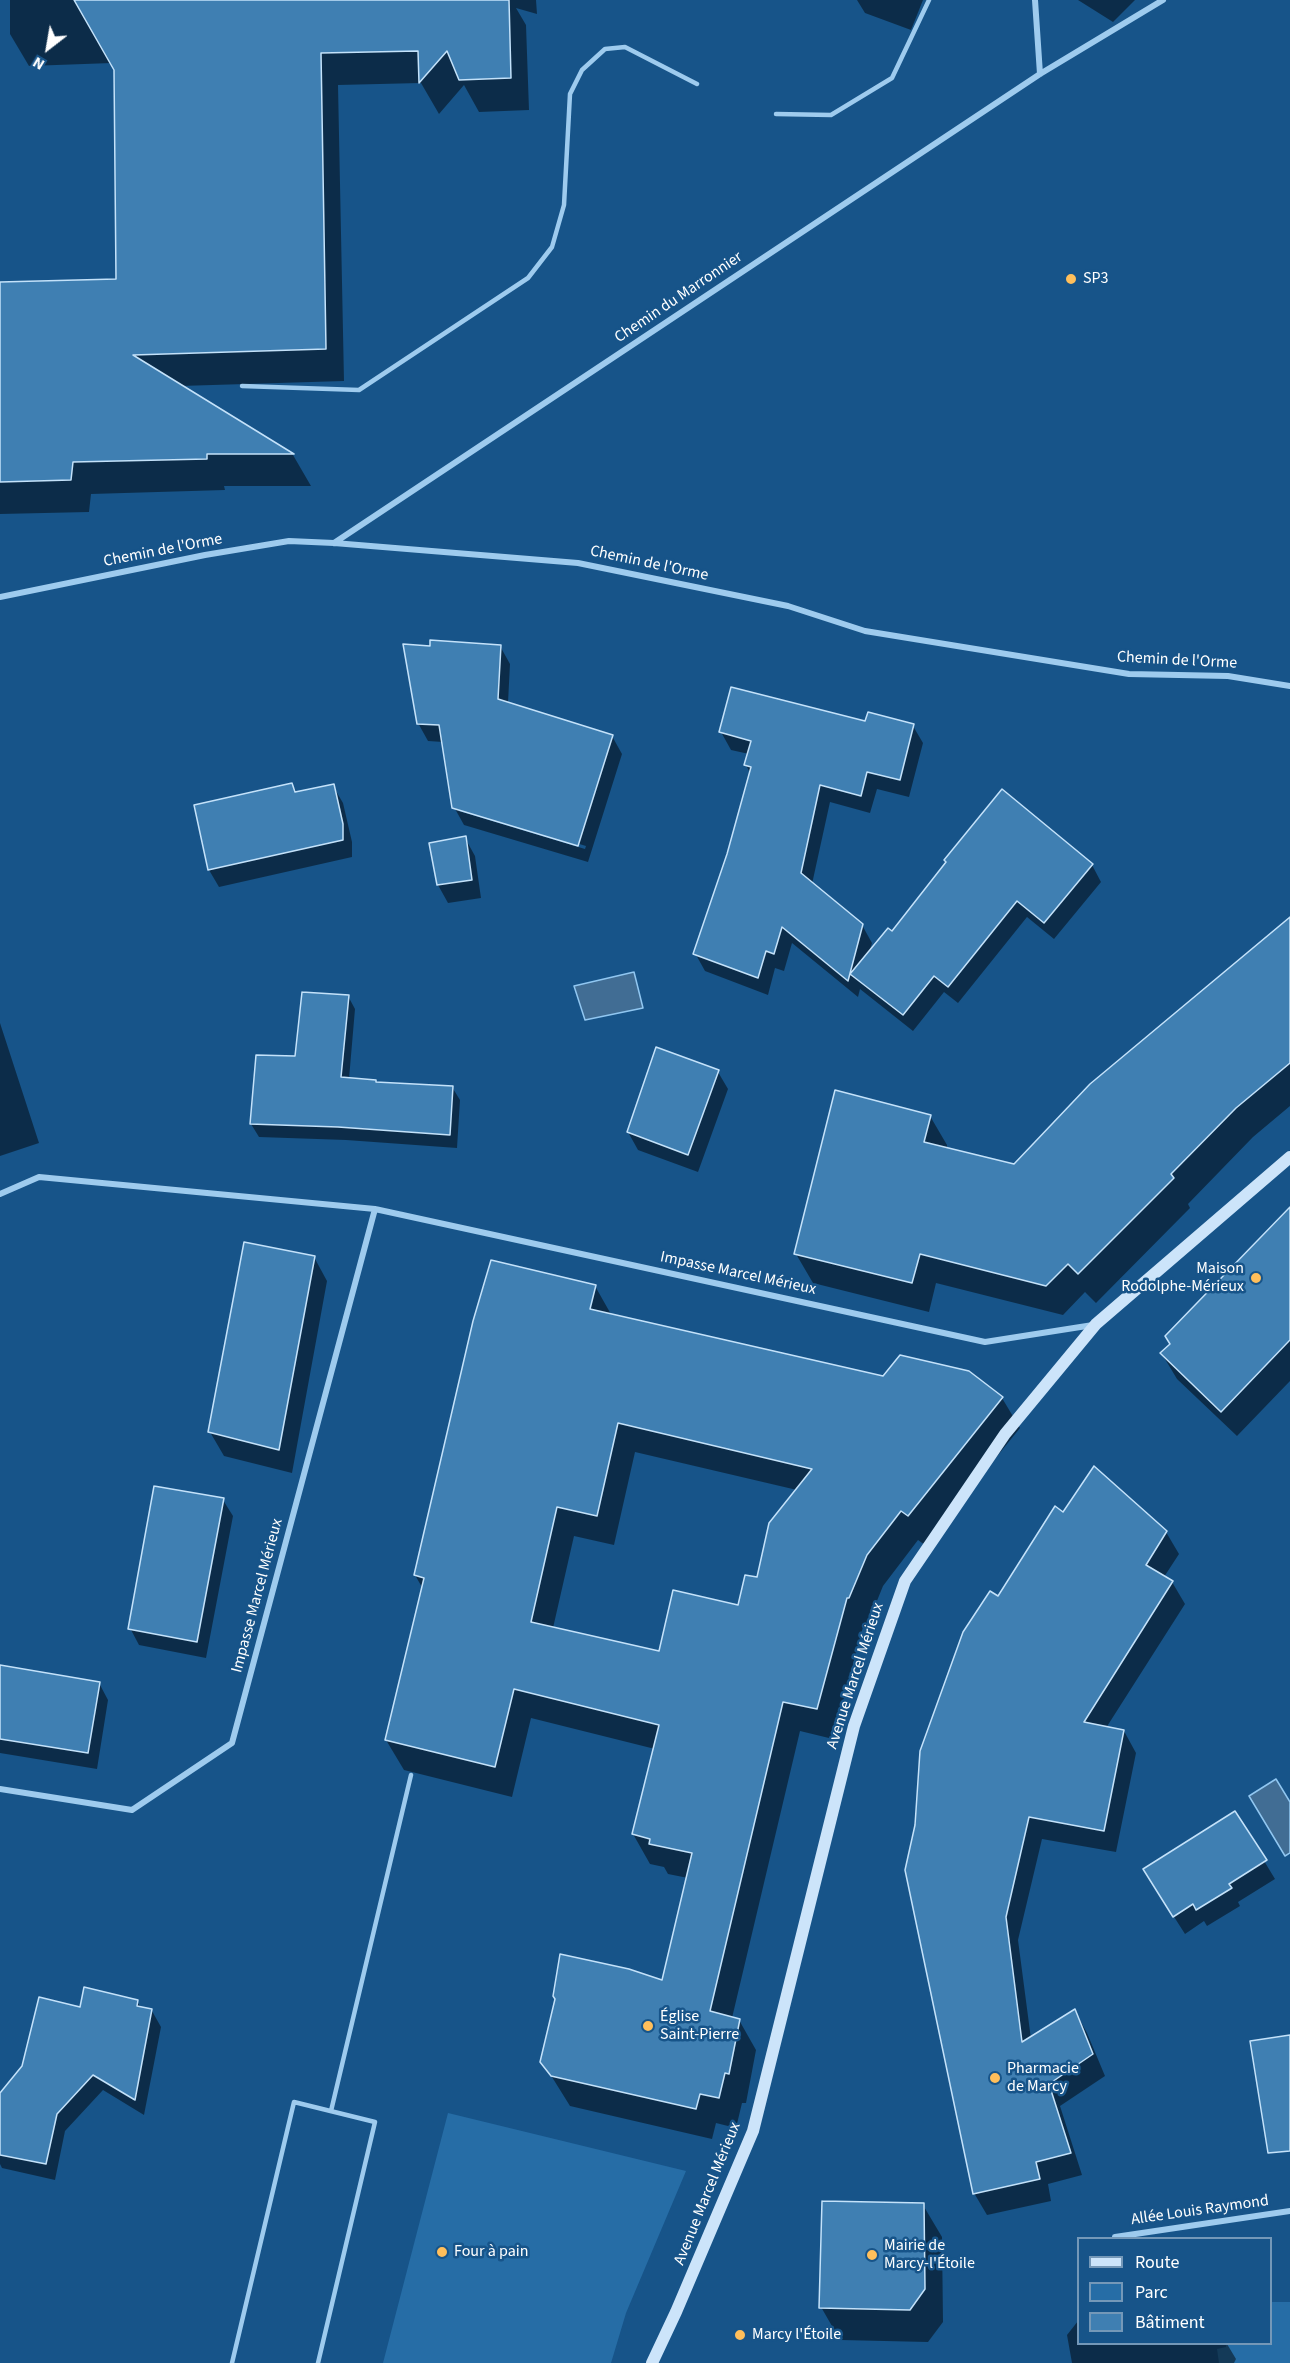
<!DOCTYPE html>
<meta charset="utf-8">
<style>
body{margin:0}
#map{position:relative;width:1290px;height:2363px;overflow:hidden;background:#175489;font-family:"Source Sans 3",sans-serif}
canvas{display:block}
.legend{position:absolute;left:1077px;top:2237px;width:195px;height:108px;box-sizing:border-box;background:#175489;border:2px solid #7498b8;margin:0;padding:8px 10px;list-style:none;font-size:18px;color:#fff}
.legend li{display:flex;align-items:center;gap:12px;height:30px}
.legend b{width:30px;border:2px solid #7498b8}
.north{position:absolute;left:18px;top:18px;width:60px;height:60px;-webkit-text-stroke:4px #175489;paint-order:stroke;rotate:211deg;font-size:16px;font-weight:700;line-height:24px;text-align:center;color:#fff}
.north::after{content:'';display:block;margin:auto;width:21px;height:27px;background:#fff;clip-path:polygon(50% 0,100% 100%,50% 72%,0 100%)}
</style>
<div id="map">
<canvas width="1290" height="2363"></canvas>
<ul class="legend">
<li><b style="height:8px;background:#cce4fa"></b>Route</li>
<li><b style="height:16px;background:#266da6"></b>Parc</li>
<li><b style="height:16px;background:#3f7fb2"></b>Bâtiment</li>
</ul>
<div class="north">N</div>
</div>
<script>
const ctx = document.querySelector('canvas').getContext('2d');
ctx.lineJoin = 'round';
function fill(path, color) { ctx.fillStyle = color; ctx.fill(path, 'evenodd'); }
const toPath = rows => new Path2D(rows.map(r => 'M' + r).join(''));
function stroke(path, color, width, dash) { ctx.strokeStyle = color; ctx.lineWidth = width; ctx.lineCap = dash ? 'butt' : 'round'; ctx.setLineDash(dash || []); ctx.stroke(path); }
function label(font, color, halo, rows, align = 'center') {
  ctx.font = font + ' "Source Sans 3",sans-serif'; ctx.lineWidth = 5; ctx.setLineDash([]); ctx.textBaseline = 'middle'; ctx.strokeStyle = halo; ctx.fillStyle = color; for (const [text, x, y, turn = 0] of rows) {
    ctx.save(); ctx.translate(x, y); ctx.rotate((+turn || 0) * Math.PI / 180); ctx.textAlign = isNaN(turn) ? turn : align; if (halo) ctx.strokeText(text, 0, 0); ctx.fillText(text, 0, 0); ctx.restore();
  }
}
fill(toPath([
 [448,2113,686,2171,626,2313,611,2363,383,2363],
 [1271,2302,1290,2302,1290,2363,1219,2363,1217,2349,1226,2347,1226,2344,1270,2344]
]), '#266da6');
const water = toPath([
 [634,972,643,1008,585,1020,574,986,634,972],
 [1276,1779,1290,1802,1290,1853,1285,1856,1249,1796,1276,1779]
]);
fill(water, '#416d94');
stroke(water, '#91c7f1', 1.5);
fill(toPath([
 [10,0,536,0,537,14,516,8,526,25,529,110,479,112,464,85,439,114,421,83,338,85,344,381,180,386,293,455,311,486,224,486,225,490,91,494,89,512,0,514,0,283,118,280,116,70,112,63,29,66,10,34],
 [857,0,923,0,911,30,865,13],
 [1078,0,1135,0,1113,22],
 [500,646,510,664,508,703,612,736,622,754,588,862,464,825,454,807,443,742,428,741,418,723],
 [459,808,586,846,585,849,459,811],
 [866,723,913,726,923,743,909,797,877,789,870,813,830,802,812,884,862,925,872,943,869,953,892,933,1092,865,1101,882,1054,939,1027,917,958,1003,944,992,913,1031,860,989,858,997,792,943,784,971,775,968,768,995,705,971,695,953,728,855,750,773,746,765,749,754,731,750,721,732],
 [292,784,297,793,333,786,343,803,352,842,352,857,219,887,209,870,195,806],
 [465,838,475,856,481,898,448,903,438,885,430,844],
 [1290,919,1290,1106,1253,1137,1188,1204,1190,1208,1096,1303,1085,1292,1063,1315,936,1283,929,1312,813,1283,796,1254,930,1116,947,1145,947,1149,1015,1166],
 [348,996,355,1009,349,1079,376,1084,452,1087,460,1100,457,1148,346,1140,259,1137,251,1124,258,1056,297,1058],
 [0,1023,39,1143,0,1156],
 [718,1072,728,1089,698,1172,638,1150,628,1132],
 [1290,1222,1290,1381,1237,1436,1177,1379,1162,1354],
 [314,1257,327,1281,292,1473,224,1456,210,1432],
 [595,1286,612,1316,884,1378,1002,1398,1020,1428,925,1545,918,1540,883,1586,866,1628,863,1627,833,1739,800,1731,732,2018,739,2020,756,2050,746,2103,742,2103,736,2128,716,2123,712,2139,570,2106,542,2061,556,1999,663,1982,688,1878,668,1874,664,1867,650,1864,633,1834,655,1749,531,1718,512,1797,404,1770,386,1740,423,1589,415,1575],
 [635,1452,797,1490,759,1579,739,1607,661,1653,553,1628,574,1536,614,1545],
 [223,1500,233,1516,206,1658,139,1645,130,1628],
 [1063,1514,1166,1532,1179,1554,1164,1577,1172,1582,1185,1604,1106,1728,1124,1731,1136,1753,1116,1852,1042,1839,1018,1940,1031,2039,1075,2011,1087,2033,1105,2076,1060,2106,1082,2175,1048,2184,1051,2201,987,2215,974,2193,998,1598],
 [0,1666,99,1683,108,1700,97,1769,0,1753],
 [1235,1813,1275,1879,1238,1902,1240,1906,1207,1926,1204,1921,1185,1934,1155,1887],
 [137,2001,141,2008,152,2011,161,2027,144,2115,103,2090,65,2131,55,2180,2,2168,0,2164,0,2095,82,2009],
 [923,2205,942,2237,943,2322,928,2342,840,2340,821,2307],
 [1078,2321,1078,2344,1227,2344,1236,2359,1234,2363,1072,2363,1067,2335]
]), '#0007');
const building = toPath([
 [74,0,509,0,511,78,459,80,447,51,419,83,418,51,321,53,326,349,133,355,294,454,207,454,207,459,73,462,71,480,0,482,0,282,116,279,114,70,74,0],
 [430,640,501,645,498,699,613,735,578,846,452,808,439,725,417,724,403,644,430,646,430,640],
 [731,687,865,721,868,712,914,724,900,780,867,772,861,796,820,785,801,873,863,924,848,981,782,927,774,954,766,951,758,978,693,954,727,854,751,767,744,765,751,741,719,732,731,687],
 [292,783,295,792,334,784,343,824,343,840,208,870,194,805,292,783],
 [1002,789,1093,864,1044,923,1017,901,948,987,934,976,903,1015,850,974,888,928,892,931,946,862,944,860,1002,789],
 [466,836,472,880,437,885,429,843,466,836],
 [1290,917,1290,1063,1236,1108,1171,1174,1174,1178,1078,1274,1068,1264,1046,1286,920,1254,912,1283,794,1254,835,1090,931,1115,924,1142,1014,1164,1090,1084,1290,917],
 [302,992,349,995,341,1077,376,1080,376,1082,453,1086,450,1135,338,1127,250,1124,256,1055,295,1056,302,992],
 [656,1047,719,1070,688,1155,627,1132,656,1047],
 [1290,1207,1290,1340,1221,1412,1160,1353,1170,1344,1165,1336,1290,1207],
 [244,1242,315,1256,279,1450,208,1432,244,1242],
 [491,1260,596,1285,590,1309,883,1376,900,1355,969,1371,1003,1397,908,1516,901,1511,867,1555,849,1598,847,1598,817,1709,783,1702,710,2011,740,2019,729,2074,725,2073,719,2098,700,2094,696,2109,551,2076,540,2062,555,1999,553,1996,560,1954,629,1969,662,1980,692,1853,649,1844,650,1839,632,1834,659,1725,514,1689,495,1767,385,1740,424,1578,414,1575,473,1321,491,1260],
 [618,1423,812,1469,769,1523,757,1577,745,1575,738,1605,673,1590,659,1651,531,1622,557,1507,597,1516,618,1423],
 [1094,1466,1167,1531,1146,1565,1173,1581,1084,1722,1124,1730,1104,1831,1029,1817,1006,1917,1022,2042,1075,2009,1093,2054,1049,2084,1071,2153,1036,2162,1040,2179,973,2194,905,1870,915,1825,920,1751,963,1632,990,1591,998,1596,1055,1506,1063,1512,1094,1466],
 [154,1486,224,1498,197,1642,128,1629,154,1486],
 [0,1665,100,1682,88,1753,0,1739,0,1665],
 [1235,1811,1267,1860,1229,1884,1232,1888,1196,1910,1193,1904,1173,1917,1143,1869,1235,1811],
 [84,1987,138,2000,137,2006,152,2009,135,2100,93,2075,57,2114,46,2164,0,2155,0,2093,22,2066,39,1997,80,2007,84,1987],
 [1290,2035,1290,2151,1268,2153,1250,2041,1290,2035],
 [822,2201,924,2203,925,2289,910,2310,819,2308,822,2201]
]);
fill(building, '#3f7fb2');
stroke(building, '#c4e2fa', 1.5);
stroke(toPath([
 [776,114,831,115,892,78,929,0],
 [242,386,359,390,528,278,552,247,564,205,570,94,582,70,605,49,625,47,697,84],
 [331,2111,411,1775],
 [232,2363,294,2102,375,2122,318,2363]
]), '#9ecbee', 4.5);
stroke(toPath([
 [1035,0,1040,74],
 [334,543,1040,74,1163,0],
 [0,597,205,555,289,541,334,543,578,563,788,606,865,631,1129,674,1228,676,1290,686],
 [0,1194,39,1177,375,1209,985,1342,1093,1325],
 [0,1789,132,1810,232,1743,375,1209],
 [1115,2237,1290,2211]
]), '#9ecbee', 6);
stroke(toPath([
 [652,2363,676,2312,753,2131,854,1726,905,1581,1005,1434,1096,1324,1290,1157]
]), '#cce4fa', 12);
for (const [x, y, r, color] of [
 [1071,279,6,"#ffbf5b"],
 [1256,1278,6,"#ffbf5b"],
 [648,2026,6,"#ffbf5b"],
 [995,2078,6,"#ffbf5b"],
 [442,2252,6,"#ffbf5b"],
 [872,2255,6,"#ffbf5b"],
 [740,2335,6,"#ffbf5b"]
]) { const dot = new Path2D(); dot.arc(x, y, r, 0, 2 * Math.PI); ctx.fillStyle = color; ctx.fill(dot); stroke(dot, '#175489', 2); }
label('16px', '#fff', '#175489', [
 ["SP3",1083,279],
 ["Maison",1244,1269,"right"],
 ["Rodolphe-Mérieux",1244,1287,"right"],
 ["Église",660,2017],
 ["Saint-Pierre",660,2035],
 ["Pharmacie",1007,2069],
 ["de Marcy",1007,2087],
 ["Mairie de",884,2246],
 ["Marcy-l'Étoile",884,2264],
 ["Four à pain",454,2252],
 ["Marcy l'Étoile",752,2335]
], 'left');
label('16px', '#fff', '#175489', [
 ["Chemin du Marronnier",679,298,-34],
 ["Chemin de l'Orme",163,551,-11],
 ["Chemin de l'Orme",649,564,12],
 ["Chemin de l'Orme",1177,661,3],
 ["Impasse Marcel Mérieux",738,1274,12],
 ["Impasse Marcel Mérieux",258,1596,-75],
 ["Avenue Marcel Mérieux",856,1676,-72],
 ["Avenue Marcel Mérieux",708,2194,-68],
 ["Allée Louis Raymond",1200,2211,-8]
]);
</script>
